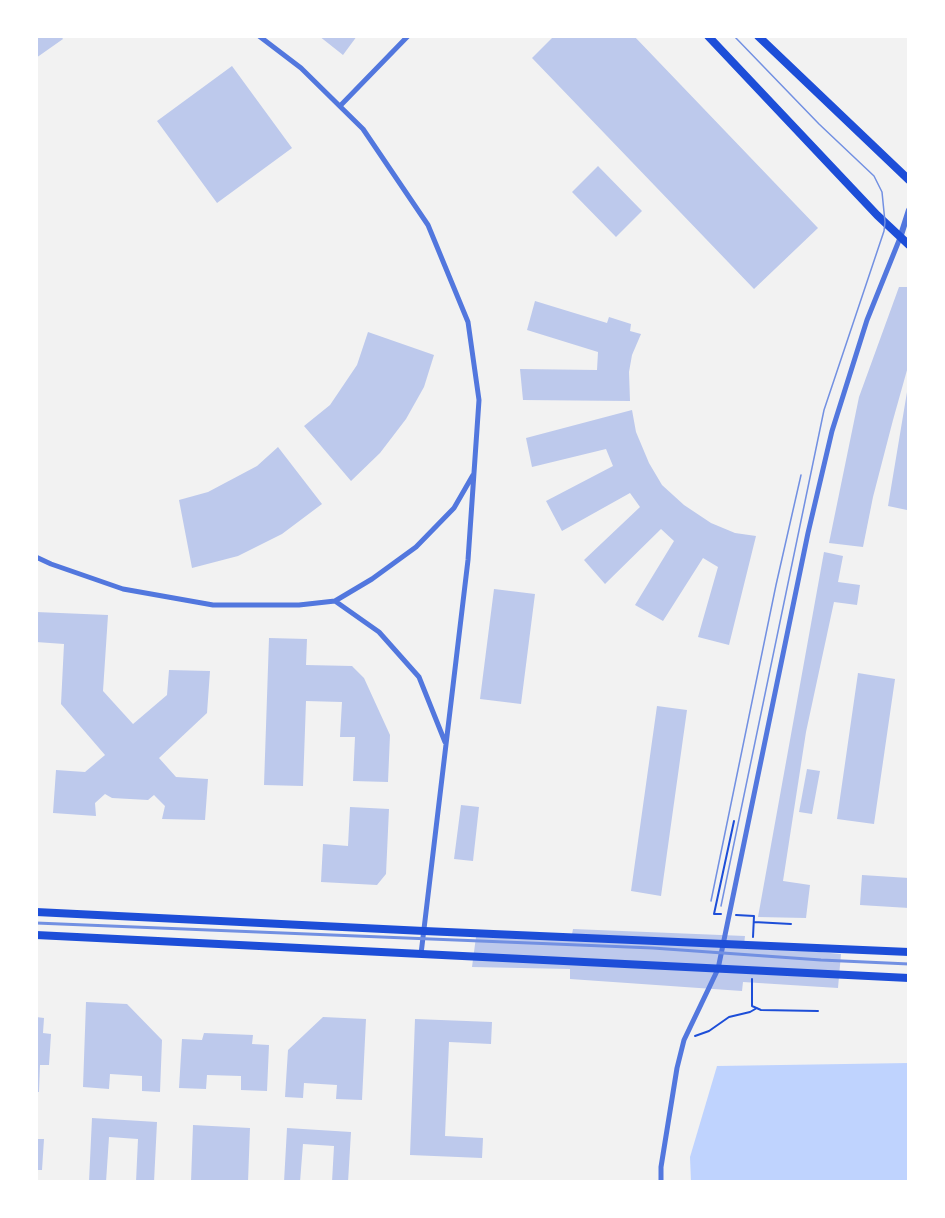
<!DOCTYPE html>
<style>
body{margin:0}
#map{position:relative;width:945px;height:1218px;overflow:hidden;background:#f2f2f2;font-family:"Noto Serif",serif}
canvas{display:block}
.frame{position:absolute;inset:0;border:38px solid #fff;pointer-events:none}
</style>
<div id="map">
<canvas width="945" height="1218"></canvas>
<div class="frame"></div>
</div>
<script>
const ctx = document.querySelector('canvas').getContext('2d');
ctx.lineJoin = 'round';
function fill(path, color) { ctx.fillStyle = color; ctx.fill(path, 'evenodd'); }
const toPath = rows => new Path2D(rows.map(r => 'M' + r).join(''));
function stroke(path, color, width, dash) { ctx.strokeStyle = color; ctx.lineWidth = width; ctx.lineCap = dash ? 'butt' : 'round'; ctx.setLineDash(dash || []); ctx.stroke(path); }
fill(toPath([
 [909,1063,909,1182,691,1182,690,1157,717,1066]
]), '#bfd3fe');
fill(toPath([
 [36,36,61,36,63,39,36,58],
 [319,36,357,36,343,55],
 [554,36,634,36,818,228,754,289,532,58],
 [232,66,292,148,217,203,157,121],
 [598,166,642,211,616,237,572,192],
 [899,287,907,287,909,289,909,363,893,420,873,497,863,547,829,543,859,397],
 [535,301,607,323,609,317,631,324,630,331,641,334,632,355,629,372,630,401,523,400,520,369,597,370,598,352,527,330],
 [368,332,434,355,424,387,406,419,380,453,351,481,304,426,330,405,357,365],
 [908,386,909,387,909,500,907,510,888,506],
 [632,410,636,432,649,463,662,485,684,505,711,523,735,533,756,536,729,645,698,637,718,567,703,558,663,621,635,605,674,541,661,529,605,584,584,560,640,507,630,493,562,531,546,501,613,466,606,449,532,467,526,438],
 [278,447,322,504,282,534,238,556,192,568,179,500,208,492,257,466],
 [824,552,843,556,838,582,860,585,857,605,834,602,806,732,783,881,810,885,806,918,758,917],
 [494,589,535,594,521,704,480,699],
 [36,612,108,615,103,691,133,724,167,695,169,670,210,671,207,713,159,758,176,777,208,779,205,820,162,819,165,806,154,795,148,800,112,798,105,794,95,803,96,816,53,813,56,770,85,772,105,755,61,704,64,644,36,642],
 [269,638,307,639,306,665,352,666,364,678,390,735,388,782,353,781,355,737,340,737,342,702,306,701,303,786,264,785],
 [858,673,895,679,874,824,837,819],
 [657,706,687,710,661,896,631,891],
 [807,769,820,771,812,814,799,812],
 [461,805,479,807,473,861,454,859],
 [350,807,389,809,386,874,377,885,321,882,323,844,348,846],
 [862,875,909,878,909,908,860,905],
 [573,929,745,936,744,945,841,954,838,988,743,982,742,991,570,979,570,969,472,967,476,937,571,940],
 [86,1002,127,1004,162,1040,160,1092,142,1091,142,1076,110,1074,109,1089,83,1087],
 [36,1017,44,1018,43,1033,51,1034,49,1065,40,1065,39,1092,36,1092],
 [323,1017,366,1019,362,1100,336,1099,337,1085,304,1083,303,1098,285,1097,288,1050],
 [415,1019,492,1022,491,1044,449,1042,445,1136,483,1138,482,1158,410,1155],
 [204,1033,253,1035,252,1044,269,1045,267,1091,241,1090,241,1076,207,1075,206,1089,179,1088,182,1039,202,1040],
 [92,1118,157,1122,154,1182,136,1182,138,1139,109,1137,106,1182,89,1182],
 [193,1125,250,1128,248,1182,191,1182],
 [287,1128,351,1132,348,1182,332,1182,334,1146,303,1144,300,1182,284,1182],
 [36,1139,44,1139,42,1170,36,1170]
]), '#bdc9ec');
stroke(toPath([
 [721,914,714,914,734,821],
 [736,915,754,916,753,937],
 [754,922,791,924],
 [752,979,752,1006,761,1010,818,1011],
 [695,1036,709,1031,729,1017,750,1012,757,1008]
]), '#1d4ed8', 2);
stroke(toPath([
 [259,36,301,68,363,129,428,225,468,322,479,400,468,560,421,954],
 [340,106,408,36],
 [36,557,51,564,123,589,213,605,299,605,335,601],
 [445,742,419,677,379,632,335,601,372,579,416,547,454,508,473,475],
 [661,1182,661,1167,677,1068,684,1040,718,969,808,533,832,431,867,320,900,238]
]), '#5277de', 5);
stroke(toPath([
 [900,238,909,210]
]), '#5277de', 6);
stroke(toPath([
 [708,36,877,215,909,245],
 [758,36,909,180],
 [36,912,424,931,909,952],
 [36,935,909,978]
]), '#1d4ed8', 8);
stroke(toPath([
 [711,901,776,585,801,475],
 [721,906,824,410,884,231,885,222,882,192,874,176,819,124,734,36]
]), '#7290e2', 1.5);
stroke(toPath([
 [36,923,653,948,821,960,909,964]
]), '#7290e2', 3);
</script>
